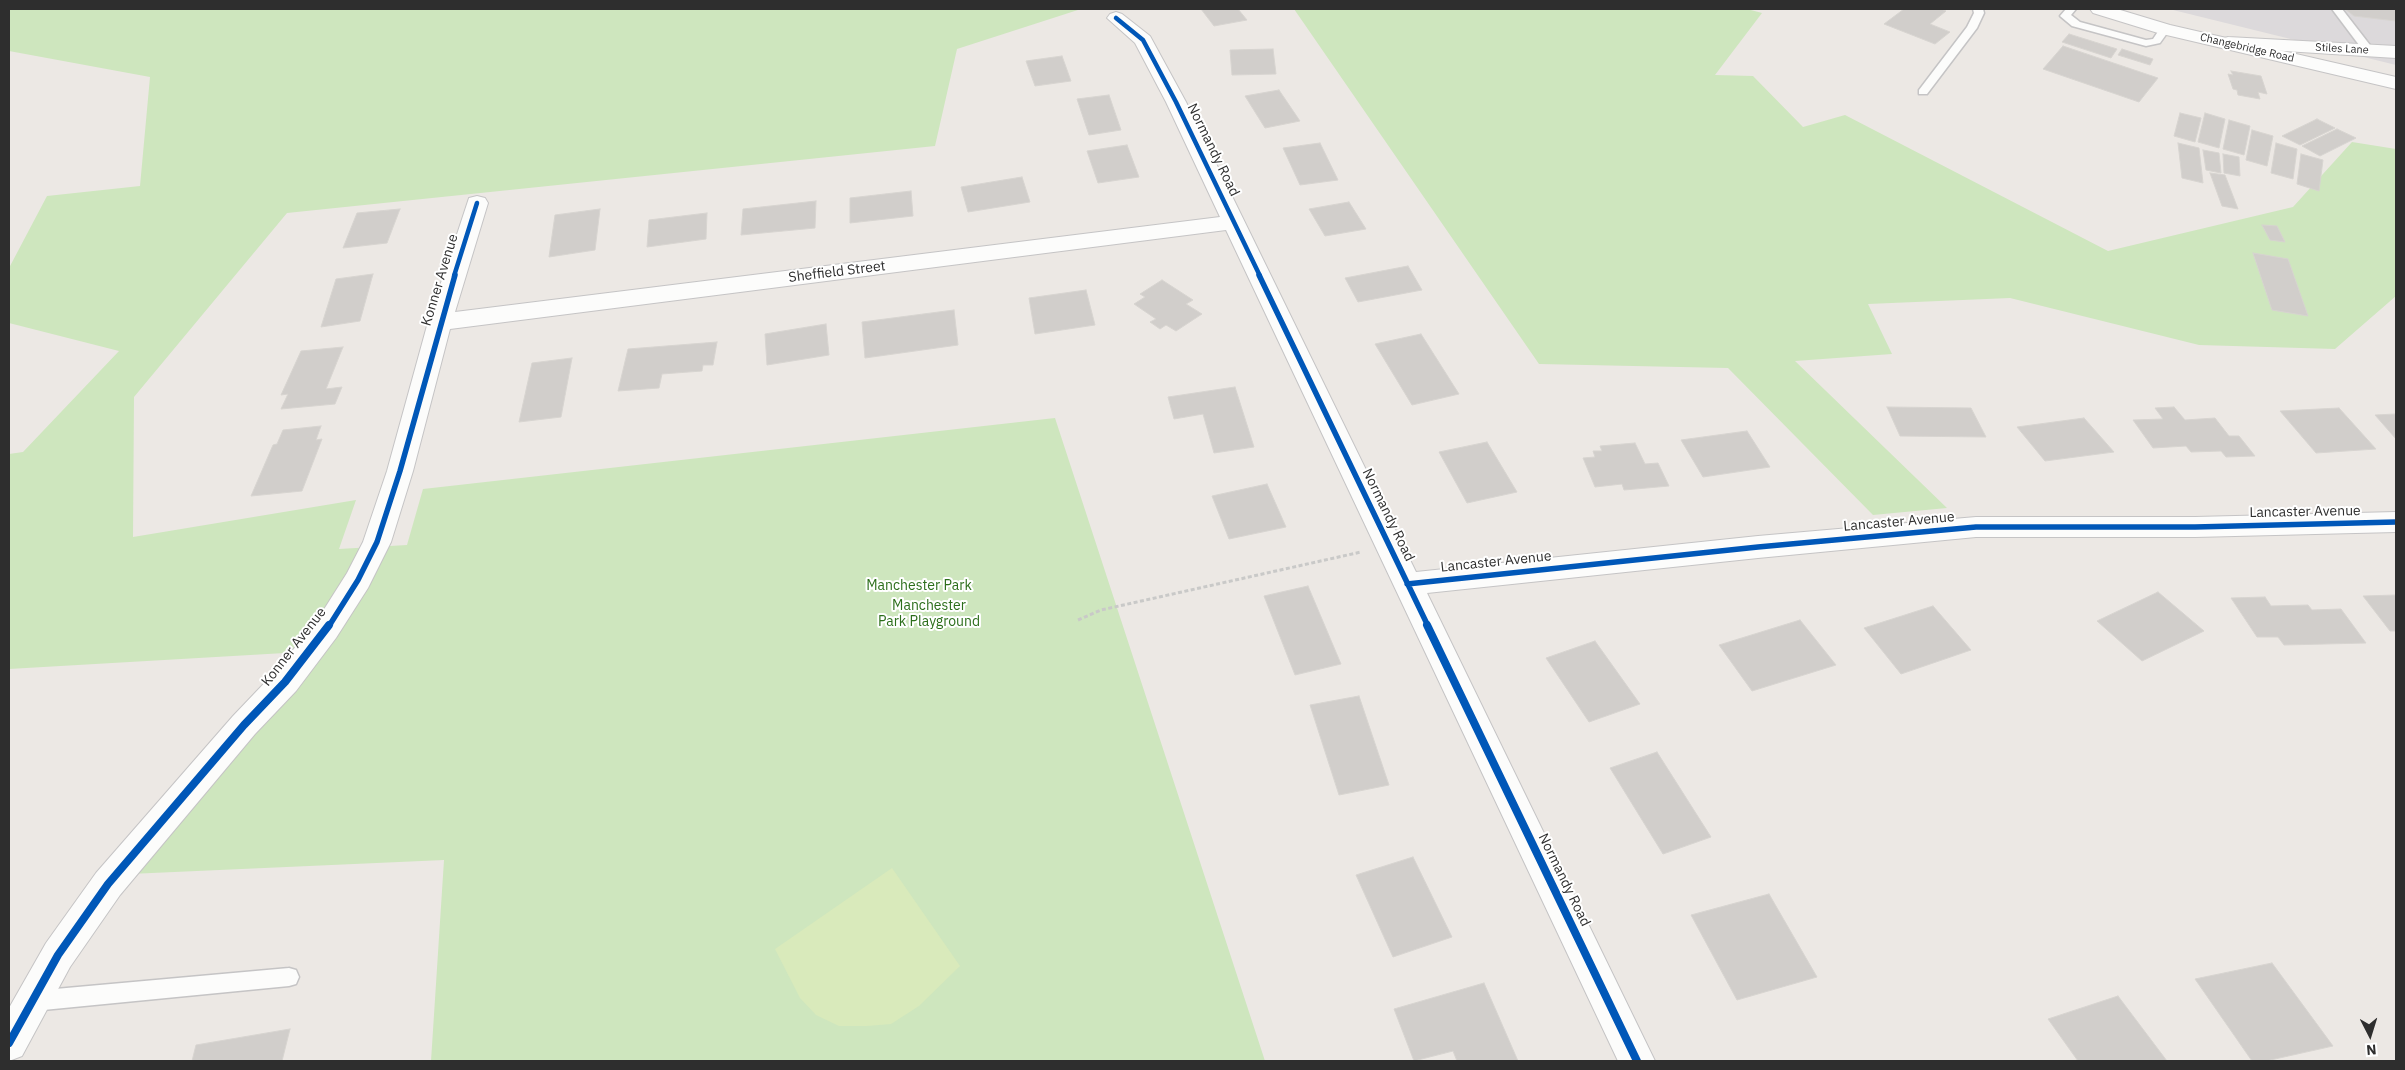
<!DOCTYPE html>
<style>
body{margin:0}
#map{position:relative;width:2405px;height:1070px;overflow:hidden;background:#ece8e4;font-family:"IBM Plex Sans",sans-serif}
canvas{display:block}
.frame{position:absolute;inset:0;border:10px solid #2e2e2e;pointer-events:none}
.north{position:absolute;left:2345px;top:1010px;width:50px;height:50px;-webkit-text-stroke:4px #fff;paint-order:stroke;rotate:175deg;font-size:14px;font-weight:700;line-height:20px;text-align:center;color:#2e2e2e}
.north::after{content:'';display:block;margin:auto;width:18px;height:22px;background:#2e2e2e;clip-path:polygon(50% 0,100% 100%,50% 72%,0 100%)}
</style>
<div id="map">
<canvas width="2405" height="1070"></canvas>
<div class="frame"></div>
<div class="north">N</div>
</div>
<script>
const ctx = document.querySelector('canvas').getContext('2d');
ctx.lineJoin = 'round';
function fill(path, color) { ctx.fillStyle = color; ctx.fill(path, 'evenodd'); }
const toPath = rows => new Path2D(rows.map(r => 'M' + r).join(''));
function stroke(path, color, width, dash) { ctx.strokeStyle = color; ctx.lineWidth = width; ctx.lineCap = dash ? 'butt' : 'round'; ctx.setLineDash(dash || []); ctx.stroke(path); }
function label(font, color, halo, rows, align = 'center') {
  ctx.font = font + ' "IBM Plex Sans",sans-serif'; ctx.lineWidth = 4; ctx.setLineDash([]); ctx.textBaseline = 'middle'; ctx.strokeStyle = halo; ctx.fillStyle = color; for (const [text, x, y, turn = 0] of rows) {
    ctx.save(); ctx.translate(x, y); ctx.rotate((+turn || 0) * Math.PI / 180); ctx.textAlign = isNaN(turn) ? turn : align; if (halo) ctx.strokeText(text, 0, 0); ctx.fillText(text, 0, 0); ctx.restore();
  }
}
fill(toPath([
 [2167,9,2396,9,2396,65,2169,9]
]), '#dcd9db');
fill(toPath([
 [9,9,1081,9,957,49,935,146,287,213,134,397,133,537,356,500,339,549,407,545,423,489,1055,418,1265,1061,431,1061,444,860,107,875,302,652,9,669,9,454,23,452,119,351,9,323,9,268,47,196,140,186,150,77,9,51],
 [1294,9,1747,9,1762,13,1715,75,1753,76,1803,127,1845,115,2108,251,2293,207,2352,142,2396,149,2396,296,2335,349,2199,345,2010,298,1868,304,1892,354,1795,361,1947,508,1873,515,1728,368,1539,364]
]), '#cee6be');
fill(toPath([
 [892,868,960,966,919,1006,891,1024,867,1026,839,1026,816,1015,800,998,775,949]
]), '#d9eabb');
const building = toPath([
 [1201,9,1238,9,1247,20,1214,26,1201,9],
 [1904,9,1941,9,1946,11,1930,24,1950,32,1935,44,1884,24,1904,9],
 [2345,9,2396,9,2396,21,2354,16,2345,9],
 [2069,34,2117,49,2111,58,2062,42,2069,34],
 [2063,46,2158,78,2139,102,2043,69,2063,46],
 [1273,49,1276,74,1232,75,1230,50,1273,49],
 [2122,49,2153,59,2150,65,2118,55,2122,49],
 [1062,56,1071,81,1035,86,1026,61,1062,56],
 [2231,71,2261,76,2267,94,2258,92,2260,99,2238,95,2237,90,2233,89,2228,74,2233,75,2231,71],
 [1279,90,1300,121,1265,128,1245,96,1279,90],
 [1109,95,1121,130,1089,135,1077,99,1109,95],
 [2180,113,2201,118,2195,142,2174,136,2180,113],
 [2205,113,2225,119,2219,148,2198,142,2205,113],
 [2317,119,2335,128,2300,145,2282,136,2317,119],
 [2229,120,2250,126,2244,155,2223,149,2229,120],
 [2337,129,2356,138,2320,156,2302,146,2337,129],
 [2252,130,2273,136,2267,166,2246,160,2252,130],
 [1320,143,1338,180,1300,185,1283,148,1320,143],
 [2178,143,2199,148,2203,183,2182,178,2178,143],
 [2276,143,2297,149,2293,179,2271,173,2276,143],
 [1127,145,1139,177,1098,183,1087,151,1127,145],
 [2203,150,2219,153,2221,173,2206,170,2203,150],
 [2223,154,2239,157,2240,176,2224,173,2223,154],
 [2301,154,2323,160,2319,191,2297,184,2301,154],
 [2210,173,2225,175,2238,209,2222,206,2210,173],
 [1022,177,1030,202,968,212,961,187,1022,177],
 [911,191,913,216,850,223,850,198,911,191],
 [816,201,815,228,741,235,743,209,816,201],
 [1349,202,1366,229,1325,236,1309,209,1349,202],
 [400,209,387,243,343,248,357,213,400,209],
 [600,209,595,250,549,257,555,215,600,209],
 [707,213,706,239,647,247,649,220,707,213],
 [2262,225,2277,226,2285,242,2270,240,2262,225],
 [2253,253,2288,259,2308,316,2272,310,2253,253],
 [1408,266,1422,290,1358,302,1345,278,1408,266],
 [373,274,360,321,321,327,336,279,373,274],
 [1162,280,1193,300,1186,304,1202,314,1176,331,1166,325,1160,329,1150,322,1156,319,1134,304,1145,297,1140,294,1162,280],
 [1086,290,1095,325,1035,334,1029,298,1086,290],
 [954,310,958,345,865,358,862,322,954,310],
 [826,324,829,355,767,365,765,334,826,324],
 [1421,334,1459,394,1412,405,1375,344,1421,334],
 [717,342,713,365,703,365,702,371,662,374,659,388,618,391,628,349,717,342],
 [343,347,326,389,342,387,335,404,281,409,288,394,281,395,301,351,343,347],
 [572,358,561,417,519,422,532,363,572,358],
 [1235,387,1254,447,1214,453,1203,414,1174,419,1168,397,1235,387],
 [1887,407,1971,408,1986,437,1900,436,1887,407],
 [2174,407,2185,420,2215,418,2229,436,2239,436,2255,456,2226,457,2221,451,2191,452,2186,446,2153,448,2133,420,2163,419,2155,408,2174,407],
 [2339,408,2376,449,2316,453,2280,411,2339,408],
 [2396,414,2396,439,2375,415,2396,414],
 [2084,418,2114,452,2045,461,2017,427,2084,418],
 [321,426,316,440,322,439,302,491,251,496,273,445,277,444,283,430,321,426],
 [1747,431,1770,467,1703,477,1681,440,1747,431],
 [1487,442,1517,492,1467,503,1439,452,1487,442],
 [1635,443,1645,464,1658,463,1669,486,1624,490,1622,484,1595,487,1583,458,1595,457,1593,451,1602,451,1600,446,1635,443],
 [1267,484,1286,527,1229,539,1212,496,1267,484],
 [1308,586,1341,664,1295,675,1264,596,1308,586],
 [2158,592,2204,631,2142,661,2097,621,2158,592],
 [2396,595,2396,631,2390,631,2363,596,2396,595],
 [2265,597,2271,606,2308,605,2312,610,2341,609,2366,643,2284,645,2278,637,2257,637,2231,598,2265,597],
 [1933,606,1971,650,1901,674,1864,628,1933,606],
 [1800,620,1836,665,1752,691,1719,645,1800,620],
 [1595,641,1640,704,1589,722,1546,658,1595,641],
 [1359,696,1389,785,1339,795,1310,705,1359,696],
 [1657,752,1711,837,1663,854,1610,768,1657,752],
 [1413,857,1452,937,1393,957,1356,875,1413,857],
 [1769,894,1817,977,1737,1000,1691,915,1769,894],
 [2272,963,2333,1046,2266,1061,2252,1061,2195,979,2272,963],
 [1484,983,1518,1061,1457,1061,1453,1051,1414,1061,1394,1009,1484,983],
 [2118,996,2167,1061,2078,1061,2048,1019,2118,996],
 [290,1029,282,1061,192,1061,196,1045,290,1029]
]);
fill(building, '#d1cecb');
stroke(building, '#d7d4d0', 1);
const service = toPath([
 [1973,9,1983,9,1984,13,1977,28,1927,94,1919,94,1919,90,1967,27,1974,13,1973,9],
 [2066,9,2076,9,2071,15,2080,22,2146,40,2153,39,2161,27,2165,26,2170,29,2160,43,2146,46,2072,26,2060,16,2066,9],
 [2332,9,2342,9,2373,49,2373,53,2365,53,2332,9],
 [289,968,296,970,299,977,296,984,289,986,33,1011,26,1008,23,1001,26,994,33,991,289,968]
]);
const minor = toPath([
 [1116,12,1122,14,1150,36,1186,102,1416,572,1758,536,1976,517,2195,517,2396,512,2396,532,2195,537,1976,537,1758,558,1427,593,1655,1061,1618,1061,1226,230,450,329,413,471,391,542,368,588,336,638,296,691,255,734,120,895,70,967,22,1056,9,1061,9,1008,46,943,96,873,233,716,274,673,316,622,347,573,363,542,387,471,428,322,469,198,477,196,485,198,488,203,455,312,1220,217,1166,102,1135,43,1107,18,1110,14,1116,12]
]);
const tertiary = toPath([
 [2228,37,2396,46,2396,58,2221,47,2219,43,2221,39,2228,37]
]);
const secondary = toPath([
 [2090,9,2117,9,2170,25,2396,77,2396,89,2158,33,2093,13,2090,9]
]);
stroke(service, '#c5c4c5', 3);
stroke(minor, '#c5c4c5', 2);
stroke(tertiary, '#c5c4c5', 2);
stroke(secondary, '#c5c4c5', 2);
stroke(toPath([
 [1078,620,1101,610,1361,552]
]), '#c9c9c8', 3, [4, 2.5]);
fill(service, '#fcfcfb');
fill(minor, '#fcfcfb');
fill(tertiary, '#fcfcfb');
fill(secondary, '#fcfcfb');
stroke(toPath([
 [1116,18,1143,40,1176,102,1260,276],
 [454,276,477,203]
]), '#0057b8', 4.5);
stroke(toPath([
 [1259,275,1428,626],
 [1407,584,1758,547,1976,527,2195,527,2396,522],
 [329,626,358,580,377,542,400,471,455,275]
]), '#0057b8', 5.5);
stroke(toPath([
 [1427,625,1637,1061],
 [9,1043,58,955,108,884,244,725,285,682,329,625]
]), '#0057b8', 8);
label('11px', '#2e2e2e', '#fff', [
 ["Changebridge Road",2247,48,13],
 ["Stiles Lane",2342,49,3]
]);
label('14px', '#2e2e2e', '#fff', [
 ["Normandy Road",1213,150,64],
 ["Sheffield Street",837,272,-7],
 ["Konner Avenue",440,280,-73],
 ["Lancaster Avenue",2305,512,-1],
 ["Normandy Road",1388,515,64],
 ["Lancaster Avenue",1899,522,-5],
 ["Lancaster Avenue",1496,562,-6],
 ["Konner Avenue",294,647,-52],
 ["Normandy Road",1564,880,64]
]);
label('14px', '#2c6e1b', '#fff', [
 ["Manchester Park",919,586],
 ["Manchester",929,606],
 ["Park Playground",929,622]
]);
</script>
